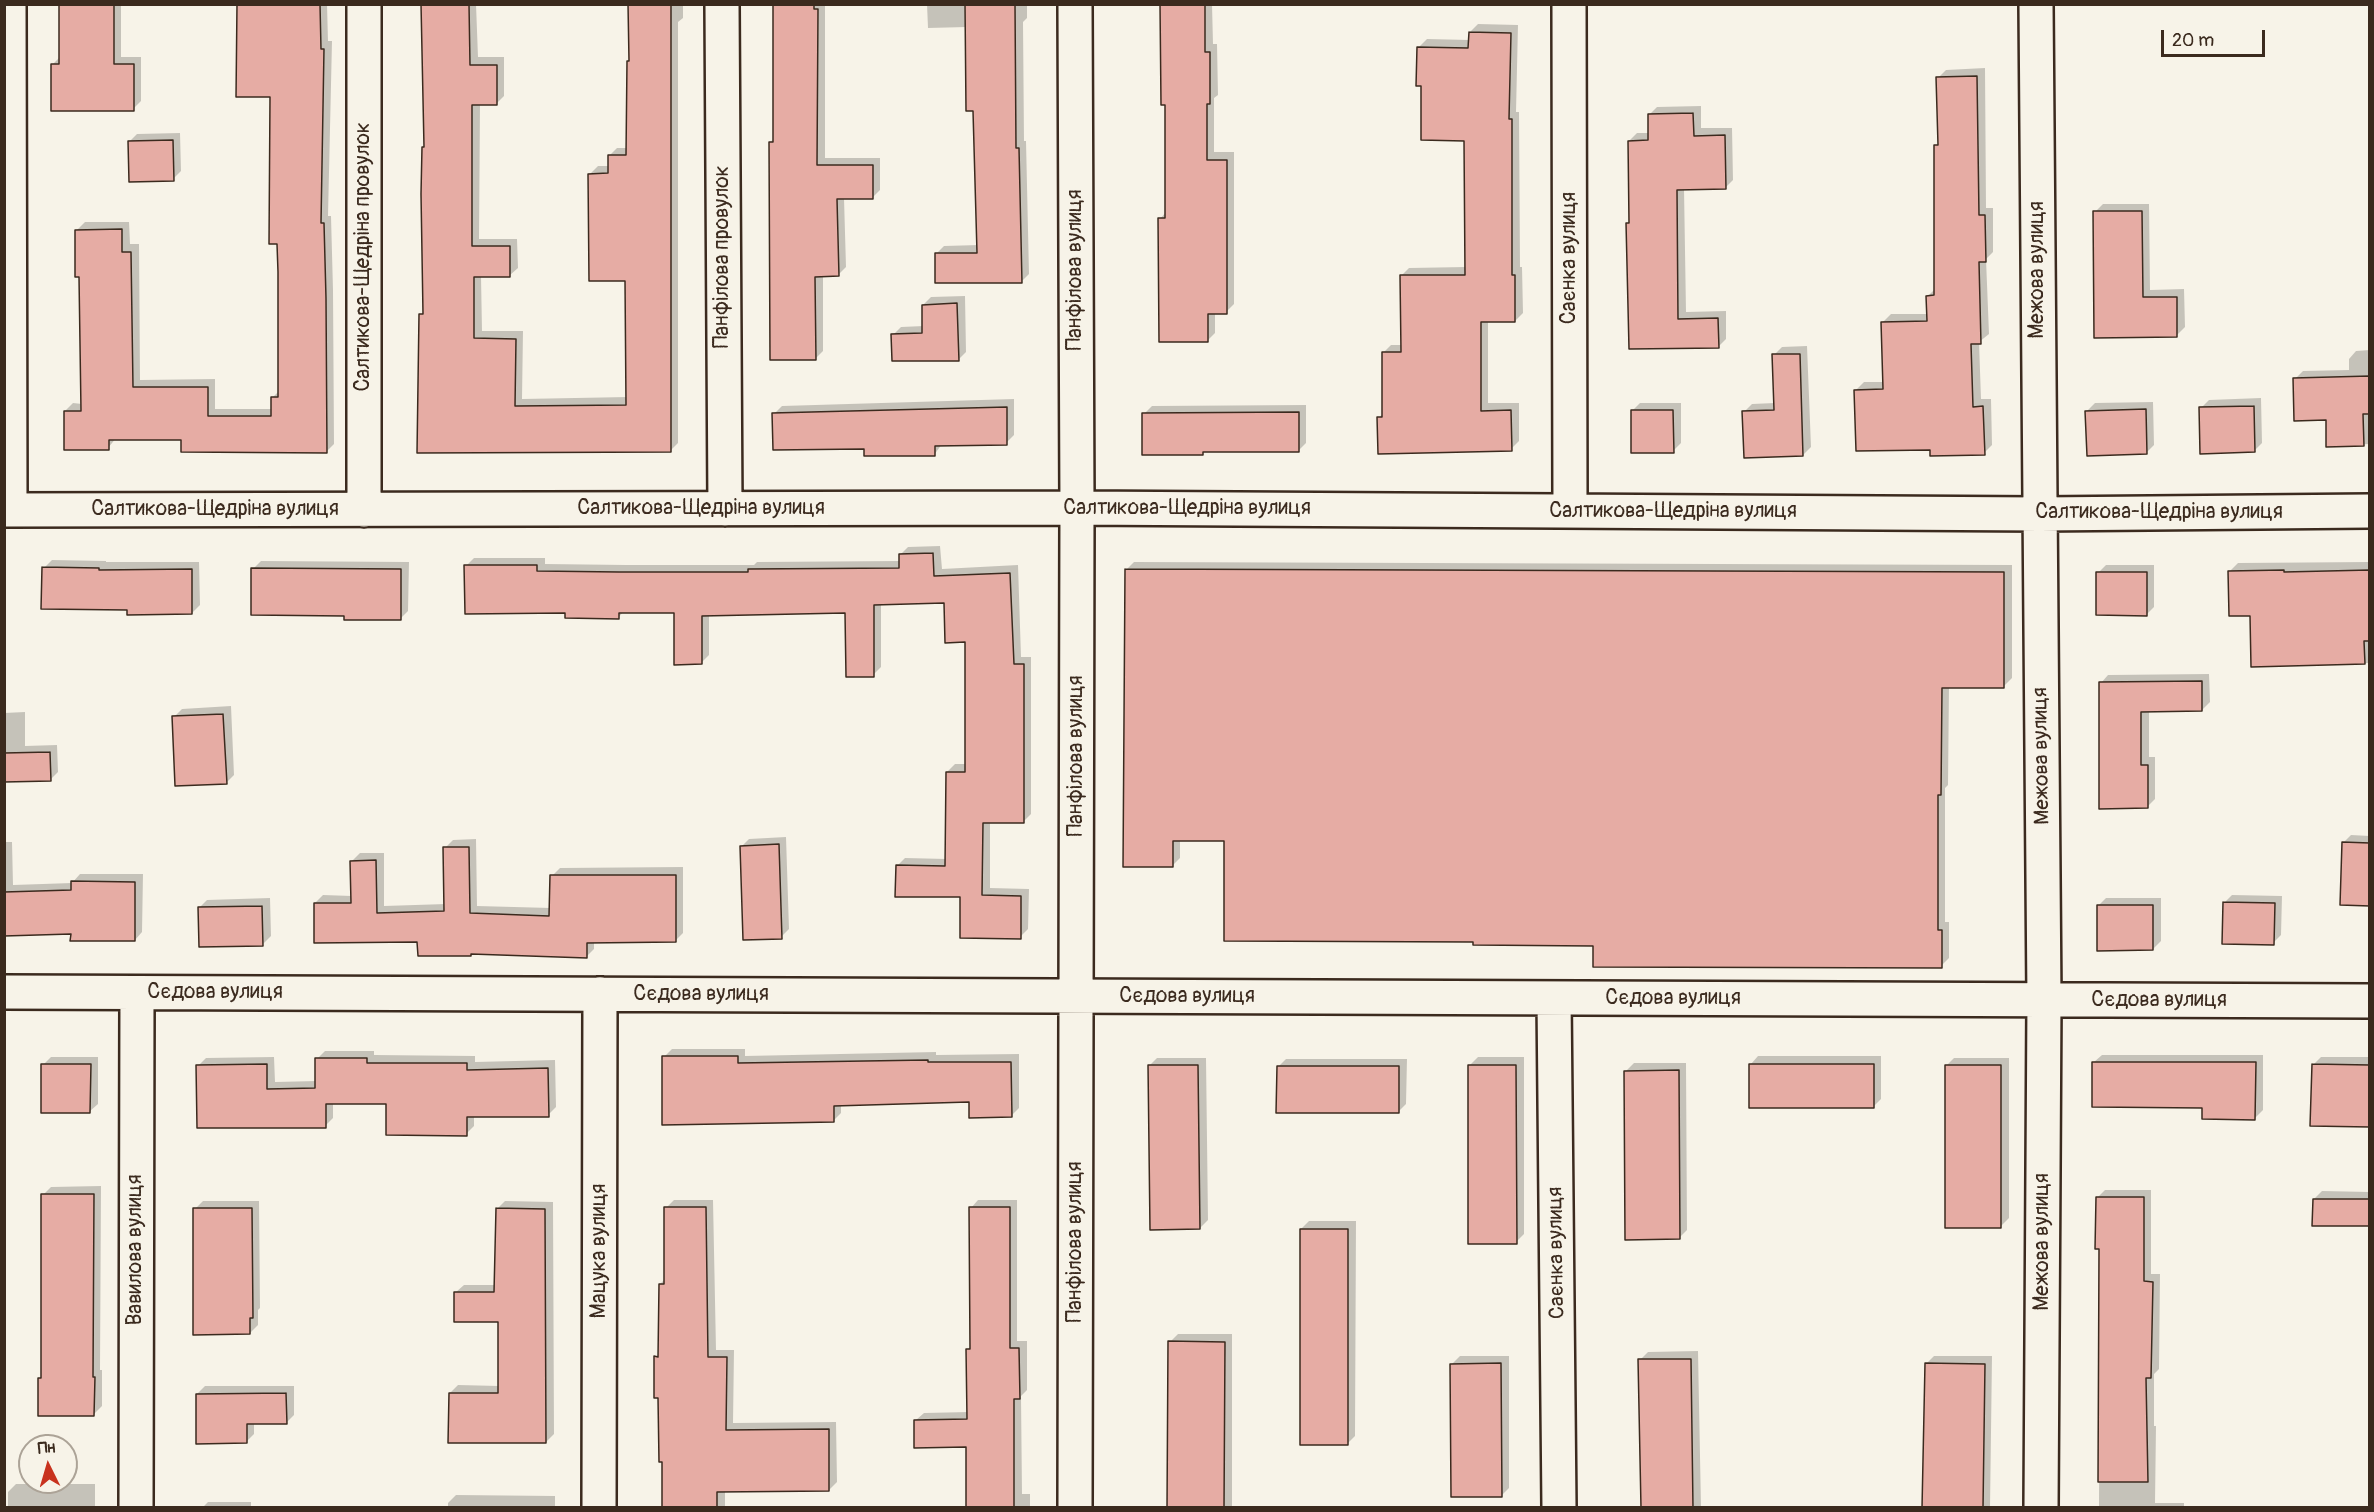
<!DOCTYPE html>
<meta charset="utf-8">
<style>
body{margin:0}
#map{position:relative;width:2374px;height:1512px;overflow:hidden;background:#f7f3e8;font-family:Pangolin,sans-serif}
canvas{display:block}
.frame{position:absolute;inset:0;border:6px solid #3b2a1e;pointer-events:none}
.north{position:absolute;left:18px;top:1434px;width:60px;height:60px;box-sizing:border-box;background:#f7f3e8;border:2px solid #aca397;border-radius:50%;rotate:355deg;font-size:16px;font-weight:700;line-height:24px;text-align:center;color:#3b2a1e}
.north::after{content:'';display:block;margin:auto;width:21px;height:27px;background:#c8321e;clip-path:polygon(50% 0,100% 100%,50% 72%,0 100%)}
.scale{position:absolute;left:2161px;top:30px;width:104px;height:27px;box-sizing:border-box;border:3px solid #3b2a1e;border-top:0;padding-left:8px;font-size:18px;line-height:21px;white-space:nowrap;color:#3b2a1e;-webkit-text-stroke:4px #f7f3e8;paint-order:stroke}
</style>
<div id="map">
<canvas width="2374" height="1512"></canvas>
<div class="frame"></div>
<div class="north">Пн</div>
<div class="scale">20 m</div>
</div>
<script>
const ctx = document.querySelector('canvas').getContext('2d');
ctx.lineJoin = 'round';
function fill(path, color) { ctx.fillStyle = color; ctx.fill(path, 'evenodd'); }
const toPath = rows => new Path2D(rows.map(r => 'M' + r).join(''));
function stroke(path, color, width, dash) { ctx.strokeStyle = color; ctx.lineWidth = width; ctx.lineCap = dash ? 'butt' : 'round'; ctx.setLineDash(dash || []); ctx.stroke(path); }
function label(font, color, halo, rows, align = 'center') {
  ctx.font = font + ' Pangolin,sans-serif'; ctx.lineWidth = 5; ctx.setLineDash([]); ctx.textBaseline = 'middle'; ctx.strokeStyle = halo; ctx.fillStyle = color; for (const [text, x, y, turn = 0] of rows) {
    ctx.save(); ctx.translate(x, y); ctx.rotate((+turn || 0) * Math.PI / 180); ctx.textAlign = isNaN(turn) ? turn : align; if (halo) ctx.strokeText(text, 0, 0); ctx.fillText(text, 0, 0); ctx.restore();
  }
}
fill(toPath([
 [61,4,121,4,121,57,141,57,141,101,133,109,52,65,60,57],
 [238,4,327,4,328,41,332,41,328,216,331,216,333,290,334,444,326,452,183,438,116,438,108,448,65,411,73,403,82,404,81,275,77,230,85,222,129,222,130,244,139,244,140,380,215,379,215,409,272,409,272,398,279,391,279,272,272,96],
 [423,4,476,4,478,57,504,57,504,96,496,104,480,104,479,239,517,239,518,268,510,275,481,276,482,331,523,331,522,399,628,397,627,279,590,174,598,166,609,166,609,156,617,148,628,148,631,4,683,4,683,18,678,22,678,443,670,451,418,451,421,315,424,311,423,148,426,145],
 [775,4,825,4,825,158,880,158,880,190,872,198,844,198,846,267,838,275,823,275,823,351,815,359,770,142,774,139],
 [927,4,1027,4,1027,18,1023,22,1024,141,1026,141,1029,274,1021,282,936,254,944,246,979,245,974,110,967,27,928,28],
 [1161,4,1212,4,1213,44,1217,44,1218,95,1214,98,1214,152,1234,152,1234,304,1226,312,1215,312,1215,333,1207,341,1160,219,1166,212,1166,103],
 [1478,24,1518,25,1516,112,1519,112,1520,267,1522,267,1523,313,1515,321,1488,321,1488,403,1519,403,1519,441,1511,449,1379,418,1383,413,1383,353,1391,345,1402,345,1401,276,1409,268,1466,267,1465,139,1423,85,1419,47,1427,39,1470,40,1470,32],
 [1985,68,1986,208,1993,208,1993,252,1986,259,1989,334,1979,342,1981,399,1991,399,1992,445,1984,453,1931,448,1856,390,1864,382,1884,382,1883,322,1891,314,1928,314,1928,296,1936,288,1936,146,1940,142,1938,78,1946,70],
 [1701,106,1701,128,1732,128,1733,180,1725,188,1684,188,1686,312,1726,311,1726,339,1718,347,1630,348,1629,141,1637,133,1650,133,1649,115,1657,107],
 [180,133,181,171,173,179,129,142,137,134],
 [2103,204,2149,204,2150,290,2184,289,2185,327,2177,335,2095,336,2095,212],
 [965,296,966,352,958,360,893,335,901,327,924,326,923,305,931,297],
 [1807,346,1811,447,1803,455,1744,412,1752,404,1775,403,1774,355,1782,347],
 [2370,350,2370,444,2328,446,2327,419,2295,379,2303,371,2349,370,2349,359,2356,351],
 [2261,398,2262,443,2254,451,2201,408,2209,400],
 [1014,399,1014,435,1006,443,942,444,934,455,866,447,774,414,782,406],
 [2153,402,2154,445,2146,453,2087,411,2095,403],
 [1640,403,1681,403,1681,443,1673,451,1632,411],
 [1306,405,1306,443,1298,451,1205,451,1202,454,1144,414,1152,406],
 [940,546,942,569,1018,565,1021,657,1031,657,1031,814,1023,822,990,822,990,888,1029,889,1028,929,1020,937,962,896,897,866,905,858,947,859,947,772,955,764,967,764,967,641,945,601,881,603,881,667,873,675,847,612,709,614,709,655,701,663,676,611,624,611,618,618,567,612,466,566,474,558,545,558,545,564,627,565,754,565,757,562,900,561,900,555,908,547],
 [52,560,106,561,106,562,199,562,200,605,192,613,128,608,44,568],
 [261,561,409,562,408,611,400,619,346,614,253,569],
 [1134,562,2012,565,2012,678,2004,686,1949,686,1948,785,1945,788,1945,922,1949,922,1949,958,1941,966,1595,944,1474,941,1226,839,1180,839,1180,858,1172,866,1126,570],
 [2370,562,2370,663,2252,666,2252,614,2230,571,2238,563],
 [2106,565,2154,565,2154,607,2146,615,2098,573],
 [2209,674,2210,702,2202,710,2149,710,2149,757,2155,757,2155,799,2147,807,2101,683,2108,675],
 [231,706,234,775,226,783,174,717,182,709],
 [25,712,25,746,57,745,58,772,50,780,4,781,4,713],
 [2351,835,2370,836,2370,904,2343,843],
 [786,837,789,929,781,937,741,847,749,839],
 [476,839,477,906,551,908,552,876,560,868,683,867,683,933,675,941,594,941,594,949,586,957,419,941,315,903,323,895,352,896,352,861,360,853,384,853,384,906,446,904,445,848,453,840],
 [4,842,12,842,13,885,72,883,80,874,143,874,142,932,135,940,72,933,4,934],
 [2232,895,2282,896,2281,935,2273,943,2224,903],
 [270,898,271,936,263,944,199,908,207,900],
 [2106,898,2161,898,2161,941,2153,949,2098,906],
 [672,1049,745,1049,745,1056,936,1052,936,1055,1019,1054,1019,1108,1011,1116,971,1101,841,1104,841,1113,834,1120,664,1057],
 [325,1051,374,1051,374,1055,475,1056,475,1062,555,1060,556,1107,548,1115,474,1116,474,1126,466,1134,388,1102,333,1102,333,1118,325,1126,198,1066,206,1058,274,1057,275,1082,317,1081,317,1059],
 [2102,1055,2263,1055,2263,1110,2255,1118,2204,1106,2094,1062],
 [1758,1056,1881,1056,1881,1099,1873,1107,1751,1064],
 [51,1057,98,1057,98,1104,90,1111,43,1065],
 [1478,1057,1524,1057,1524,1234,1516,1242,1470,1065],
 [2321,1057,2370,1057,2370,1124,2313,1065],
 [1157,1058,1206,1058,1208,1220,1200,1228,1149,1066],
 [1954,1058,2009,1058,2009,1218,2001,1226,1946,1066],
 [1286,1059,1407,1059,1406,1104,1398,1112,1278,1067],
 [1634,1063,1686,1063,1687,1230,1679,1238,1626,1071],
 [101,1186,100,1370,102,1370,102,1406,94,1414,40,1378,42,1376,43,1195,51,1187],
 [2105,1190,2151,1190,2151,1274,2160,1274,2159,1369,2154,1374,2154,1426,2156,1426,2155,1503,2184,1503,2184,1508,2099,1508,2100,1248,2097,1198],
 [2322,1191,2370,1192,2370,1225,2314,1199],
 [674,1200,713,1200,716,1350,734,1350,733,1423,836,1422,837,1482,829,1490,725,1491,725,1508,664,1508,664,1461,656,1357,659,1354,660,1284,665,1279,666,1208],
 [978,1200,1017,1200,1017,1341,1027,1341,1027,1390,1021,1396,1022,1494,1030,1494,1030,1508,966,1508,967,1446,916,1420,924,1413,969,1412,968,1349,972,1345,971,1208],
 [203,1201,259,1201,260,1308,258,1310,258,1325,250,1333,195,1209],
 [505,1201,553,1202,554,1434,546,1442,450,1393,458,1385,499,1386,500,1321,456,1292,464,1285,496,1285,497,1209],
 [1309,1221,1356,1221,1355,1436,1347,1444,1301,1229],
 [1178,1334,1232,1334,1232,1508,1169,1508,1170,1342],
 [1698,1351,1701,1508,1642,1508,1640,1360,1648,1352],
 [1460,1356,1509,1356,1509,1488,1501,1496,1452,1364],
 [1934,1356,1992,1356,1990,1508,1924,1508,1926,1364],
 [205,1386,294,1386,294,1415,286,1423,254,1423,254,1434,246,1442,197,1394],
 [16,1484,95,1484,95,1508,8,1508,8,1492],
 [456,1495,555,1496,555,1508,448,1508,448,1503],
 [208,1502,251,1502,251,1508,202,1508]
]), '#0003');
const building = toPath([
 [59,4,114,4,114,64,134,64,134,111,51,111,51,64,59,64,59,4],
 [237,4,320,4,321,49,324,49,321,223,324,223,326,298,327,453,181,452,181,440,109,440,109,450,64,450,64,411,81,411,79,277,75,277,75,230,122,229,122,252,131,252,133,387,208,387,208,416,271,416,271,397,278,397,278,272,277,244,269,244,270,97,236,97,237,4],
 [421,4,469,4,470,65,497,65,497,105,472,105,472,246,510,246,510,277,474,277,474,338,516,339,515,406,626,405,625,281,589,281,588,174,608,173,608,155,626,155,627,61,629,61,628,4,671,4,671,452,417,453,419,314,423,314,421,194,422,147,424,147,421,4],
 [773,4,814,4,814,9,818,9,817,165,873,165,873,199,837,199,839,276,815,277,816,360,770,360,769,142,773,142,773,4],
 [965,4,1015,4,1016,148,1019,148,1022,283,935,283,935,253,977,253,973,111,966,111,965,4],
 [1160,4,1205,4,1205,52,1210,52,1210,104,1207,104,1207,160,1227,160,1227,314,1208,314,1208,342,1159,342,1158,218,1165,218,1165,105,1161,105,1160,4],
 [1469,32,1511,33,1509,119,1512,119,1512,275,1515,275,1515,322,1481,322,1481,411,1511,410,1512,451,1378,454,1377,417,1382,417,1382,352,1401,352,1400,275,1465,275,1464,141,1421,140,1421,86,1416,86,1417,47,1468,48,1469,32],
 [1977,76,1979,215,1985,215,1986,262,1979,262,1981,344,1971,344,1973,407,1983,406,1985,455,1930,456,1930,450,1856,451,1854,390,1883,389,1881,322,1927,321,1926,296,1934,295,1934,145,1938,145,1936,77,1977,76],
 [1693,113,1694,136,1725,135,1726,189,1677,190,1678,319,1718,318,1719,348,1629,349,1626,223,1629,223,1628,141,1648,140,1648,114,1693,113],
 [173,140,174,181,129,182,128,141,173,140],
 [2093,211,2142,211,2143,297,2177,297,2177,337,2094,338,2093,211],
 [957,303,959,361,892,361,891,334,922,333,922,305,957,303],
 [1772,354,1800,354,1803,456,1744,458,1742,411,1774,410,1772,354],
 [2370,376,2370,414,2363,414,2364,446,2326,447,2326,420,2294,421,2293,378,2370,376],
 [2254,406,2255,452,2200,454,2199,407,2254,406],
 [1007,407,1007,445,935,446,935,456,864,456,864,449,773,450,772,413,1007,407],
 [2146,409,2147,454,2087,456,2085,411,2146,409],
 [1631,410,1673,410,1674,453,1631,453,1631,410],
 [1299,412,1299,452,1203,452,1203,455,1142,455,1142,413,1299,412],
 [933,553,934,576,1010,573,1014,664,1024,664,1024,823,983,823,982,895,1021,896,1021,939,960,938,960,897,895,897,896,865,945,866,946,772,965,772,965,642,945,643,944,603,874,605,874,677,846,677,845,613,702,616,702,664,674,665,674,613,619,613,619,619,565,618,565,613,465,614,464,565,537,565,537,571,619,572,748,572,748,569,899,568,899,554,933,553],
 [42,567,99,568,99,570,192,569,192,614,127,615,127,610,41,609,42,567],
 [251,568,401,569,401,620,344,620,344,616,251,615,251,568],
 [1125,569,2004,572,2004,688,1942,688,1941,795,1938,795,1938,930,1942,930,1942,968,1593,967,1593,946,1473,945,1473,942,1224,941,1224,841,1173,841,1173,867,1123,867,1125,569],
 [2284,570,2284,572,2370,570,2370,641,2364,641,2365,664,2251,667,2250,616,2229,616,2228,571,2284,570],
 [2096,572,2147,572,2147,616,2096,615,2096,572],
 [2202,681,2202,711,2141,712,2141,765,2148,765,2148,808,2099,809,2099,682,2202,681],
 [223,714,227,784,175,786,172,716,223,714],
 [50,752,51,781,4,782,4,753,50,752],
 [2342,842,2370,843,2370,906,2340,905,2342,842],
 [779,844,782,939,743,940,740,846,779,844],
 [443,847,469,847,470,913,549,916,550,875,676,875,676,942,587,943,587,958,471,954,471,956,418,956,417,942,314,943,314,903,351,903,350,861,376,860,377,913,444,911,443,847],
 [71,881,135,882,135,941,70,941,71,934,4,936,4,892,71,890,71,881],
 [2223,902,2275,903,2274,945,2222,944,2223,902],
 [2097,905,2153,905,2153,950,2097,951,2097,905],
 [262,906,263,946,199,947,198,907,262,906],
 [662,1056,738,1056,738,1063,928,1060,928,1062,1011,1062,1012,1117,969,1118,969,1102,834,1106,834,1122,662,1125,662,1056],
 [315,1058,367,1058,367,1063,467,1063,467,1070,548,1068,549,1117,467,1117,467,1136,386,1135,386,1104,326,1104,326,1128,197,1128,196,1065,267,1064,267,1089,315,1088,315,1058],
 [2092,1062,2256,1062,2255,1120,2202,1119,2202,1108,2092,1107,2092,1062],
 [41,1064,91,1064,90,1113,41,1113,41,1064],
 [1749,1064,1874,1064,1874,1108,1749,1108,1749,1064],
 [2312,1064,2370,1065,2370,1127,2310,1126,2312,1064],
 [1148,1065,1198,1065,1200,1229,1150,1230,1148,1065],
 [1468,1065,1516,1065,1517,1244,1468,1244,1468,1065],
 [1945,1065,2001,1065,2001,1228,1945,1228,1945,1065],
 [1277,1066,1399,1066,1399,1113,1276,1113,1277,1066],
 [1679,1070,1680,1239,1625,1240,1624,1071,1679,1070],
 [41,1194,94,1194,93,1377,95,1377,94,1416,38,1416,38,1378,41,1378,41,1194],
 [2096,1197,2144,1197,2144,1281,2153,1282,2151,1378,2146,1378,2148,1482,2098,1482,2099,1249,2095,1249,2096,1197],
 [2313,1199,2370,1199,2370,1226,2312,1226,2313,1199],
 [664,1207,706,1207,708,1357,727,1357,726,1430,829,1429,829,1491,717,1492,717,1508,662,1508,662,1462,659,1462,658,1398,654,1398,654,1356,658,1357,659,1284,664,1284,664,1207],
 [969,1207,1010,1207,1010,1348,1019,1348,1020,1399,1014,1399,1014,1508,966,1508,966,1447,914,1448,914,1420,967,1419,966,1349,970,1349,969,1207],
 [193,1208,252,1208,253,1318,250,1318,250,1334,193,1335,193,1208],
 [496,1208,545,1209,546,1443,448,1443,449,1393,498,1393,498,1322,454,1322,454,1292,494,1292,496,1208],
 [1300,1229,1348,1229,1348,1445,1300,1445,1300,1229],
 [1168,1341,1225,1342,1224,1508,1167,1508,1168,1341],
 [1638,1359,1691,1359,1693,1508,1641,1508,1638,1359],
 [1501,1363,1502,1497,1451,1497,1450,1364,1501,1363],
 [1925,1363,1985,1364,1983,1508,1922,1508,1925,1363],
 [286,1393,287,1424,247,1424,247,1443,196,1444,196,1394,286,1393]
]);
fill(building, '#e6aca4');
stroke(building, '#3b2a1e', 1.5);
const minor = toPath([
 [9,4,10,510],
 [364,4,364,510],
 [722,4,725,509],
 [1075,4,1077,508,1075,1508],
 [1569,4,1570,511],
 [2036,4,2044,1000,2041,1508],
 [4,510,1077,508,2040,514,2370,511],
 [4,992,2370,1001],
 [1554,998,1559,1508],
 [136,1508,137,993],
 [599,1508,600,994]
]);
stroke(minor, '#3b2a1e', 38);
stroke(minor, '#f7f3e8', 33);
label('21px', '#3b2a1e', '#f7f3e8', [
 ["Салтикова-Щедріна провулок",364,257,-90],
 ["Панфілова провулок",723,257,-90],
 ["Саєнка вулиця",1570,258,-90],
 ["Панфілова вулиця",1076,270,-90],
 ["Межова вулиця",2038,270,-90],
 ["Салтикова-Щедріна вулиця",701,509],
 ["Салтикова-Щедріна вулиця",1187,509],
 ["Салтикова-Щедріна вулиця",215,510],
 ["Салтикова-Щедріна вулиця",1673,512],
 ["Салтикова-Щедріна вулиця",2159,513],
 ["Панфілова вулиця",1077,756,-90],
 ["Межова вулиця",2042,756,-91],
 ["Сєдова вулиця",215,993],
 ["Сєдова вулиця",701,995],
 ["Сєдова вулиця",1187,997],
 ["Сєдова вулиця",1673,999],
 ["Сєдова вулиця",2159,1001],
 ["Панфілова вулиця",1076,1242,-90],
 ["Межова вулиця",2043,1242,-90],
 ["Вавилова вулиця",136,1250,-90],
 ["Мацука вулиця",600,1251,-90],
 ["Саєнка вулиця",1557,1253,-91]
]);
</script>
